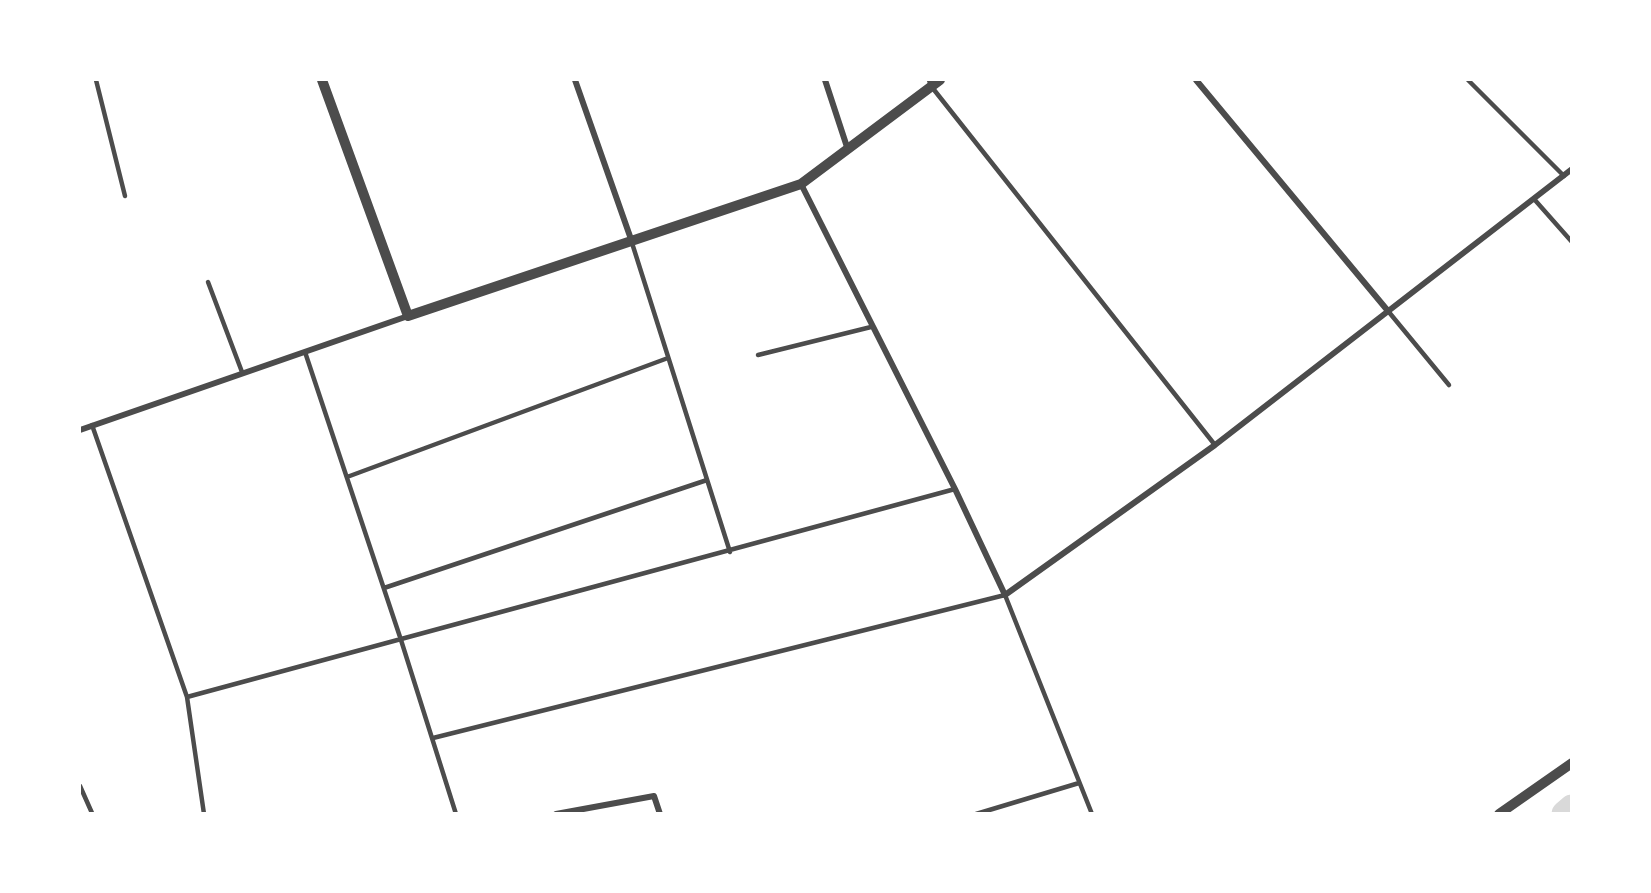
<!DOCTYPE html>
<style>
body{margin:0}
#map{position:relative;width:1651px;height:893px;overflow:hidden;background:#fff;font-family:Cabin,sans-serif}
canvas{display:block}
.frame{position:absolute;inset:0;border:81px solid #fff;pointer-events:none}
</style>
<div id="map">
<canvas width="1651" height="893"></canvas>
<div class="frame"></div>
</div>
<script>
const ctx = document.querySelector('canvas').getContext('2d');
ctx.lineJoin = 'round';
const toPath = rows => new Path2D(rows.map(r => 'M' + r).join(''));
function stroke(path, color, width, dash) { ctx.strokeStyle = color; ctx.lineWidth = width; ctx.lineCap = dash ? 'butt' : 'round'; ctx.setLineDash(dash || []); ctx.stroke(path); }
stroke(toPath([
 [1565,814,1572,808]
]), '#d9d9d9', 27);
stroke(toPath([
 [96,80,125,196],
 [929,80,931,86,1215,445],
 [1468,80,1564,176],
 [1534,199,1572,242],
 [632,243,730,552],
 [208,282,242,372],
 [1388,311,1449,385],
 [305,352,401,640,456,814],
 [758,355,871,327],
 [92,425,187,697,204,814],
 [347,477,668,358],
 [384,588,707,480],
 [187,697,955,489],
 [433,738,1005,595,1092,814],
 [80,786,92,813],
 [976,814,1079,783]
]), '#4c4c4c', 4.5);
stroke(toPath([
 [575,80,632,242],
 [825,80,848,150],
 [1196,80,1388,311],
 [801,184,955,489,1005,595,1215,445,1572,169],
 [80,430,408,316],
 [556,814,654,796,660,814]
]), '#4c4c4c', 6);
stroke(toPath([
 [322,80,408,316,801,184,940,80],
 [1499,814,1572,763]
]), '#4c4c4c', 10);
</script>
